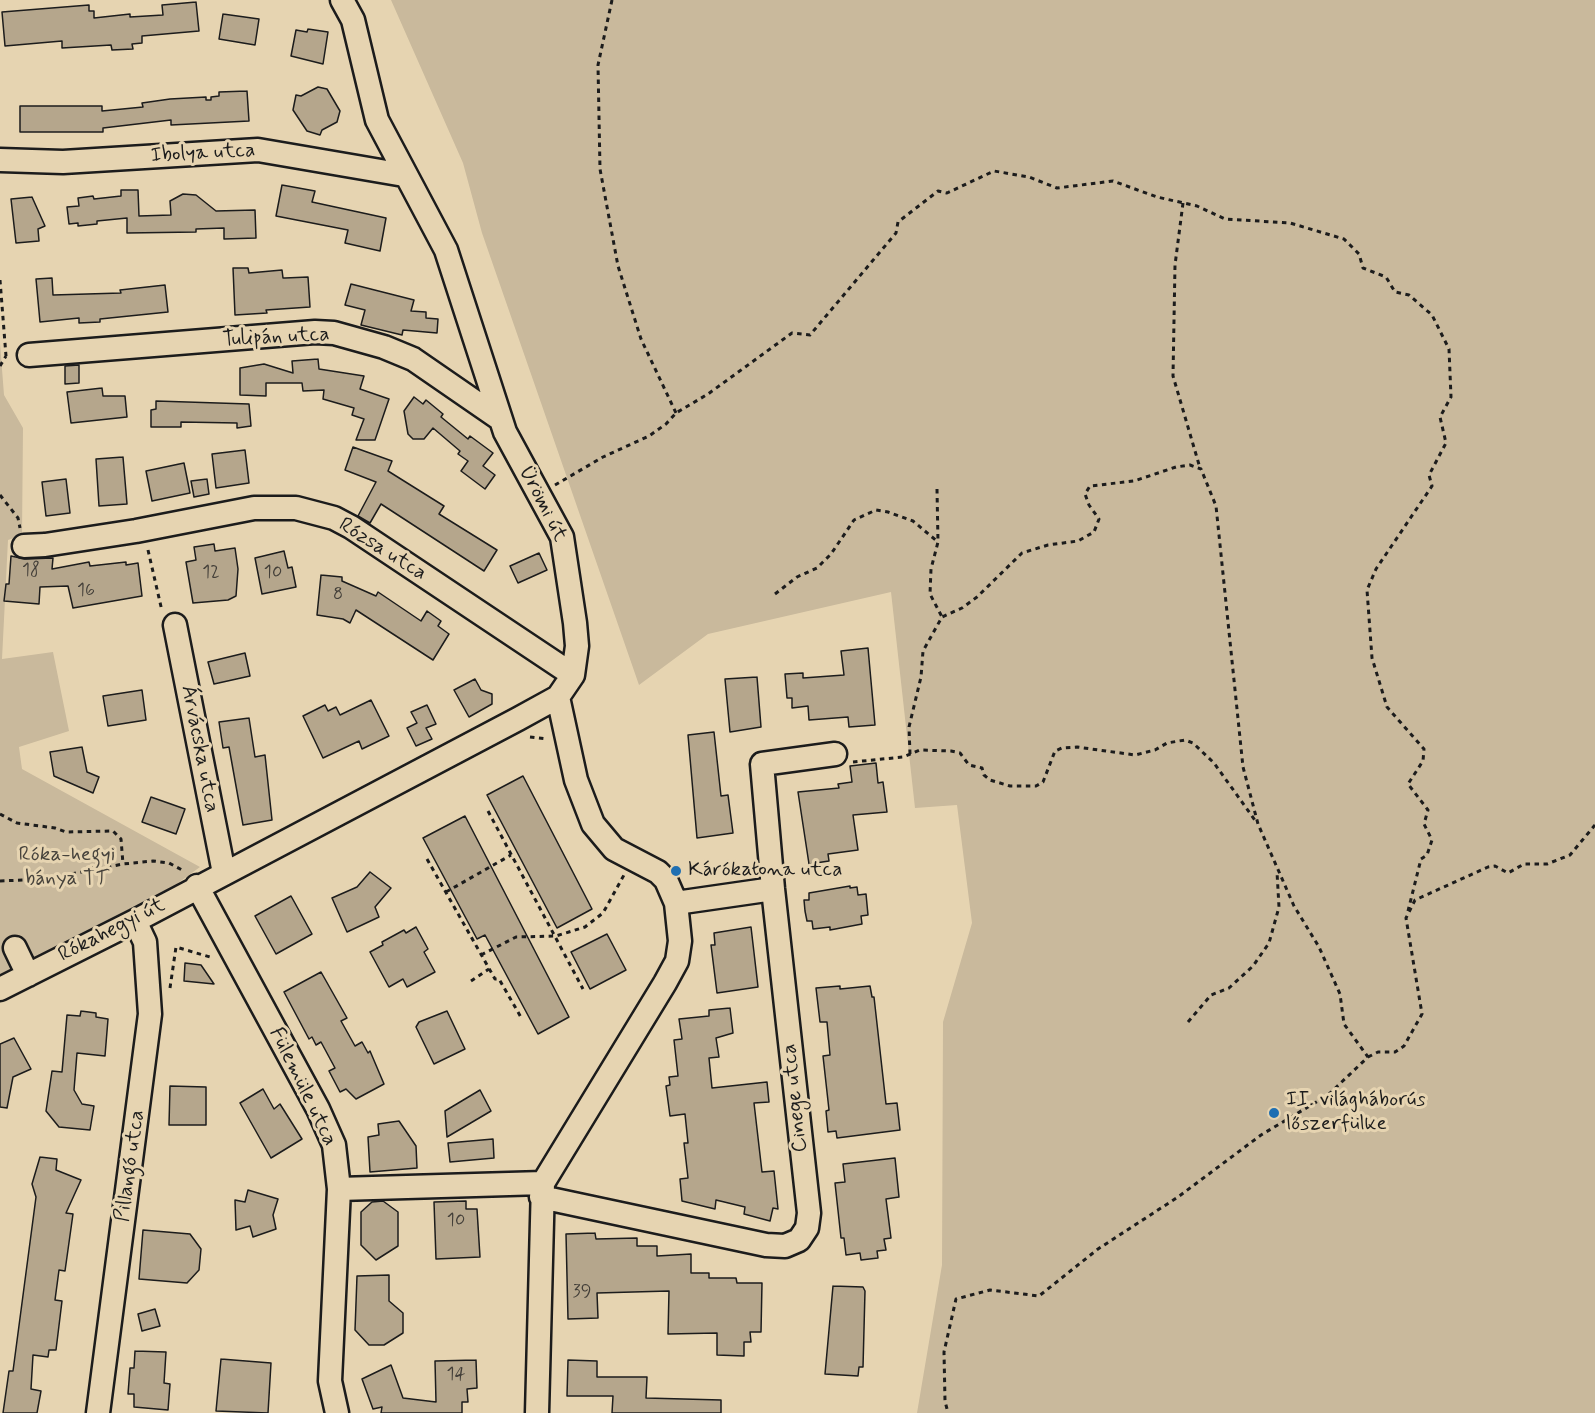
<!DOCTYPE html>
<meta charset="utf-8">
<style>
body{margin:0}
canvas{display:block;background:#e6d4b1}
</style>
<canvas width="1595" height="1413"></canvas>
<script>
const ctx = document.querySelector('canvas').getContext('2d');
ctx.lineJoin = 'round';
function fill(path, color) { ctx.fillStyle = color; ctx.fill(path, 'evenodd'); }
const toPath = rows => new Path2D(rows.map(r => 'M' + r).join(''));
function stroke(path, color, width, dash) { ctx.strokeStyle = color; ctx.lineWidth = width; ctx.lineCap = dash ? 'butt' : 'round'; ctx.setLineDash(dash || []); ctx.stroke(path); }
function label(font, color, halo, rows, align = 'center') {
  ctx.font = font + ' Mynerve,sans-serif'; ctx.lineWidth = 6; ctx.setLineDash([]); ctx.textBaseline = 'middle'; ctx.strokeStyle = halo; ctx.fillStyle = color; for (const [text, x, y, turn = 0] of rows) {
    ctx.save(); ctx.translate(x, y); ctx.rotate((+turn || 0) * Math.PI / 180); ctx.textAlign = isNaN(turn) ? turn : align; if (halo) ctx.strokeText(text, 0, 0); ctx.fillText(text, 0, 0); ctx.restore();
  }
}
fill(toPath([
 [391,0,1595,0,1595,1413,917,1413,942,1265,943,1022,972,923,957,805,915,808,891,592,708,634,639,685,482,233,463,163],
 [0,343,4,395,23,428,22,535,8,540,2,659,53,652,69,731,19,747,22,769,200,867,167,891,0,976]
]), '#c9b99c');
const building = toPath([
 [196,2,199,31,142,36,142,43,132,44,133,49,112,50,111,45,62,48,62,41,5,46,2,12,89,5,89,11,94,11,94,18,130,14,130,17,163,15,162,5,196,2],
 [223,14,259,19,255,45,219,39,223,14],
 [308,29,328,32,323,64,291,56,296,30,307,32,308,29],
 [318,87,327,89,340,111,337,122,322,130,320,135,307,131,293,110,296,95,301,96,318,87],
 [247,91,249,121,171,125,171,120,103,128,103,132,20,132,20,106,102,106,102,111,143,107,142,103,170,99,206,97,206,100,211,100,211,97,219,96,219,92,247,91],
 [282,185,315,191,312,202,386,218,380,251,345,243,348,230,276,216,282,185],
 [121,190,138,190,139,216,171,215,170,201,183,194,196,195,216,211,255,210,256,238,224,239,224,228,196,229,196,232,127,233,127,218,97,221,97,224,78,226,78,223,69,224,67,207,79,206,78,198,93,196,94,199,121,196,121,190],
 [32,197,45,226,38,229,39,241,16,243,11,199,32,197],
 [233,268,248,268,249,273,282,270,283,278,285,278,308,277,310,307,266,310,267,313,235,315,233,268],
 [52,278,53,295,121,293,120,290,165,285,168,312,100,319,100,322,79,323,79,318,40,322,36,279,52,278],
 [351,284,414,300,411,311,426,312,426,318,438,319,437,333,403,330,402,335,361,325,365,310,345,305,351,284],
 [318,359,319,369,364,376,360,389,389,399,375,440,356,440,364,419,352,415,354,408,323,399,324,390,303,391,302,383,266,383,266,396,240,395,240,368,264,364,293,373,292,361,318,359],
 [79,365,79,383,65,384,65,366,79,365],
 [102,388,103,396,125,396,127,417,71,423,67,392,102,388],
 [414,397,423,404,426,400,443,414,441,417,468,439,470,436,493,453,483,466,495,475,485,489,461,471,468,461,458,454,460,451,433,428,424,439,413,439,408,434,404,411,414,397],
 [156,401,249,404,251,426,237,428,237,423,181,422,181,427,151,427,151,410,156,409,156,401],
 [353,447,392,461,388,471,444,506,439,514,497,550,484,571,381,504,370,523,358,516,376,482,345,470,353,447],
 [245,450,249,483,216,488,212,454,245,450],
 [123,457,127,504,99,506,96,459,123,457],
 [184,463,190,493,152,501,146,471,184,463],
 [66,479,70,513,46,516,42,482,66,479],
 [207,479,209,494,194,497,191,481,207,479],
 [214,544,215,551,235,548,238,569,236,596,228,600,193,603,186,562,196,560,194,547,214,544],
 [284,551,288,568,292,567,296,587,262,594,255,558,284,551],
 [539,553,547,570,518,583,510,566,539,553],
 [11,556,25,559,53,558,52,569,89,562,90,566,126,562,126,565,138,563,142,596,73,608,68,586,40,587,39,604,4,601,6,584,9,584,11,556],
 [321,575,342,577,342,581,376,596,378,592,421,621,427,611,441,621,438,626,449,634,433,660,356,610,350,623,343,619,317,615,321,575],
 [868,648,875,725,849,727,848,717,809,720,808,706,792,708,792,698,787,698,785,674,803,673,803,678,844,675,841,651,868,648],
 [245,653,250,676,214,684,208,662,245,653],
 [757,677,761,727,730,732,725,679,757,677],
 [475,679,481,690,492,694,492,704,469,717,454,690,475,679],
 [142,690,146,720,108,726,103,696,142,690],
 [371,700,389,736,362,749,359,741,323,758,303,716,325,705,328,711,336,707,340,715,371,700],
 [427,705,436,724,426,728,432,739,416,746,407,728,417,723,411,712,427,705],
 [249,718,255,757,265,755,272,820,243,825,229,747,223,748,219,722,249,718],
 [714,732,721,796,728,795,733,833,697,838,688,735,714,732],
 [82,747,87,772,99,777,93,793,54,776,50,752,82,747],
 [876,763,878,783,883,782,887,812,853,815,858,850,828,854,829,861,809,864,798,792,839,788,838,784,852,782,850,766,876,763],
 [523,776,592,909,557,928,487,795,523,776],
 [151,797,185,809,176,834,142,822,151,797],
 [465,816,569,1017,538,1034,485,935,477,939,423,838,465,816],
 [370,872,391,888,375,907,379,917,347,932,332,898,357,887,370,872],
 [850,886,850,888,857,887,858,895,866,894,868,915,861,916,862,924,830,930,830,927,813,929,812,921,807,921,805,911,804,900,809,900,809,893,850,886],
 [291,896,312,934,276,954,255,916,291,896],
 [416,927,428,949,424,952,435,972,407,987,403,979,389,987,370,952,383,945,382,942,404,930,406,933,416,927],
 [751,927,758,987,717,993,711,945,715,945,714,933,751,927],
 [607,934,626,970,590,989,571,952,607,934],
 [185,963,201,965,214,984,184,981,185,963],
 [321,972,347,1018,341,1021,355,1046,362,1042,368,1053,370,1051,384,1084,356,1099,346,1089,340,1092,329,1071,335,1068,321,1042,316,1045,312,1037,309,1039,284,992,321,972],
 [840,986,840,989,870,986,872,997,874,997,886,1104,897,1103,900,1130,837,1138,836,1131,828,1132,826,1111,829,1110,823,1056,830,1055,827,1022,820,1022,816,988,840,986],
 [730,1008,733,1033,716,1038,719,1057,709,1058,712,1088,767,1082,769,1102,754,1103,762,1172,774,1171,778,1209,773,1208,770,1221,744,1214,745,1207,716,1200,715,1209,682,1201,680,1179,688,1178,684,1143,688,1143,685,1114,670,1116,666,1086,670,1085,669,1077,678,1076,674,1040,682,1039,679,1019,709,1016,709,1010,730,1008],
 [81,1011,96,1013,96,1017,108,1019,105,1056,77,1053,74,1090,82,1104,94,1106,90,1130,59,1127,46,1111,52,1071,62,1072,67,1015,80,1016,81,1011],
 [447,1011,465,1049,434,1064,416,1027,419,1022,447,1011],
 [14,1038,31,1069,13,1077,7,1108,0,1107,0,1044,14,1038],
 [170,1086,206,1087,206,1125,169,1125,170,1086],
 [263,1089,274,1109,280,1104,302,1139,271,1158,240,1103,263,1089],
 [480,1090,491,1111,447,1137,445,1111,480,1090],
 [399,1121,416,1146,417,1168,370,1172,368,1137,379,1135,378,1124,399,1121],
 [493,1139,494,1158,450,1162,448,1143,493,1139],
 [40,1157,57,1159,56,1170,81,1180,66,1213,73,1214,65,1271,59,1270,55,1300,62,1301,56,1350,49,1350,48,1357,33,1355,31,1389,41,1391,37,1413,3,1413,9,1371,13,1371,36,1197,32,1184,40,1157],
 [895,1158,899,1197,886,1199,891,1238,884,1239,886,1250,877,1251,878,1258,861,1260,860,1253,846,1255,844,1238,841,1238,835,1183,845,1182,843,1164,895,1158],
 [248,1190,278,1199,273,1215,276,1229,253,1237,250,1226,236,1230,235,1200,245,1202,248,1190],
 [383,1201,398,1212,398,1246,376,1260,361,1245,361,1212,372,1202,383,1201],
 [466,1201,466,1209,477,1209,480,1257,436,1259,434,1202,466,1201],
 [143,1230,190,1234,201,1249,199,1270,187,1283,139,1279,143,1230],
 [595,1233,596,1239,637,1238,637,1246,657,1246,657,1256,691,1254,691,1273,709,1273,709,1278,736,1278,737,1283,762,1283,761,1332,750,1332,751,1342,744,1342,744,1356,717,1355,717,1333,668,1334,669,1291,597,1293,598,1318,568,1319,566,1234,595,1233],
 [389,1275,389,1301,403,1313,403,1333,384,1345,369,1345,355,1330,357,1276,389,1275],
 [833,1286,863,1287,865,1291,863,1367,859,1367,858,1376,825,1374,833,1286],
 [155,1309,160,1326,142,1331,138,1314,155,1309],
 [135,1351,166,1352,164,1383,170,1384,168,1410,134,1407,134,1394,128,1394,130,1368,134,1368,135,1351],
 [221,1359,271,1363,268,1413,216,1411,221,1359],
 [476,1360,477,1388,467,1389,468,1402,462,1402,462,1413,381,1413,382,1407,373,1409,362,1379,391,1365,403,1398,436,1402,435,1361,476,1360],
 [568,1360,597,1361,597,1377,647,1377,646,1398,721,1400,721,1413,612,1413,613,1396,567,1396,568,1360]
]);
fill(building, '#b5a68c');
stroke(building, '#1c1c1c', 1.5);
const minor = toPath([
 [0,160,63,162,258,150,404,175],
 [29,355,315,332,334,333,384,347,413,359,500,419],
 [24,546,45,545,136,531,254,508,296,508,334,518,351,527,573,675],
 [175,625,224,873],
 [197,886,318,1109,334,1145,339,1189,330,1381,337,1413],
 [676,903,773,889],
 [15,948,28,975],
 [0,989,135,921,518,719,558,697,573,675,577,646,575,623,562,537,505,432,446,250,377,120,353,20,342,0],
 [339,1189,543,1183],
 [541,1197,766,1245,785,1246,799,1240,807,1228,809,1213,773,889,762,764,835,754],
 [98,1413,150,1014,145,942,135,921],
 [537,1413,543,1183,665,983,677,961,680,941,676,903,666,880,658,872,614,849,593,824,576,780,558,697]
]);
stroke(minor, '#1c1c1c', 27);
stroke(toPath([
 [612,0,598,65,600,169,618,266,641,339,676,413],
 [1183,203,1175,265,1173,376,1200,468],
 [0,280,6,356],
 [0,366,6,356],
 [555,485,603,457,649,436,666,424,676,413,708,394,792,333,810,335,896,233,898,222,938,191,947,193,994,171,1029,177,1057,188,1113,181,1157,197,1197,206,1225,219,1290,223,1344,239,1359,254,1363,268,1386,277,1395,292,1409,295,1432,315,1449,349,1451,397,1440,417,1446,443,1429,475,1432,486,1376,569,1367,590,1372,658,1387,707,1424,749,1423,761,1408,784,1428,810,1424,824,1432,840,1427,855,1421,859,1408,911],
 [937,489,938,542,931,569,930,594,942,617],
 [0,495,18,518,20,528],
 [148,550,162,611],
 [775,594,797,577,817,568,831,554,854,520,876,510,888,512,913,521,938,542],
 [530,737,547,739],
 [910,754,909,727,921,677,923,651,942,617,962,608,977,597,1022,553,1048,545,1078,541,1094,532,1099,519,1089,505,1085,494,1090,486,1134,481,1176,467,1190,465,1201,469,1216,506,1243,767,1258,824,1294,906,1319,947,1340,994,1344,1024,1368,1057,1328,1095,1261,1135,1178,1197,1098,1249,1039,1296,990,1290,956,1299,944,1352,945,1401,948,1413],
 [853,762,903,757,920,750,951,751,960,753,969,765,982,768,984,775,990,780,1010,786,1036,786,1043,782,1055,751,1062,748,1077,747,1135,755,1155,750,1167,743,1185,740,1193,743,1214,763,1257,823],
 [488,811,583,989],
 [0,814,17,823,55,828,66,832,113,831,121,839,123,864],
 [427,859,495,979,499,979,522,1019],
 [0,881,45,879,123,864,153,861,169,863,184,871],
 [446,892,511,855],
 [481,955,516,937,556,936,585,927,603,913,624,875],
 [471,981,489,969],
 [170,988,176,947,210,957],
 [1188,1022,1211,995,1229,988,1253,966,1269,943,1279,907,1277,872],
 [1368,1057,1378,1052,1395,1052,1404,1046,1422,1014,1406,918,1415,900,1488,867,1495,866,1508,873,1524,864,1547,864,1570,855,1595,825]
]), '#1c1c1c', 3, [4.5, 4.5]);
stroke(minor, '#e6d4b1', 22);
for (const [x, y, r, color] of [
 [676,871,6,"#1f6fb2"],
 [1274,1113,6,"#1f6fb2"]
]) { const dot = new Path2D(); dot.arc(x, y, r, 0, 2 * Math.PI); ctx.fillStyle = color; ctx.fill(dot); stroke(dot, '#e6d4b1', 2); }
label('18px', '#423e38', null, [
 ["18",31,571],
 ["12",211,573],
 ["10",273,573],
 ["16",86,591],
 ["8",338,595],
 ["10",456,1221],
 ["39",582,1292],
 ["14",456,1375]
]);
label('21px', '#1c1c1c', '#e6d4b1', [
 ["Ibolya utca",203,154,-3],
 ["Tulipán utca",276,338,-3],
 ["Ürömi út",542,504,63],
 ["Rózsa utca",382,550,32],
 ["Árvácska utca",199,749,79],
 ["Rókahegyi út",112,931,-27],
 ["Fülemüle utca",302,1087,64],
 ["Cinege utca",796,1098,-96],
 ["Pillangó utca",131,1166,-82]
]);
label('21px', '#47433c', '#e6d4b1', [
 ["Róka-hegyi",67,856],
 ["bánya TT",67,880]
]);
label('21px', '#1c1c1c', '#e6d4b1', [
 ["Kárókatona utca",688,871],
 ["II. világháborús",1286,1101],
 ["lőszerfülke",1286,1125]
], 'left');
</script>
